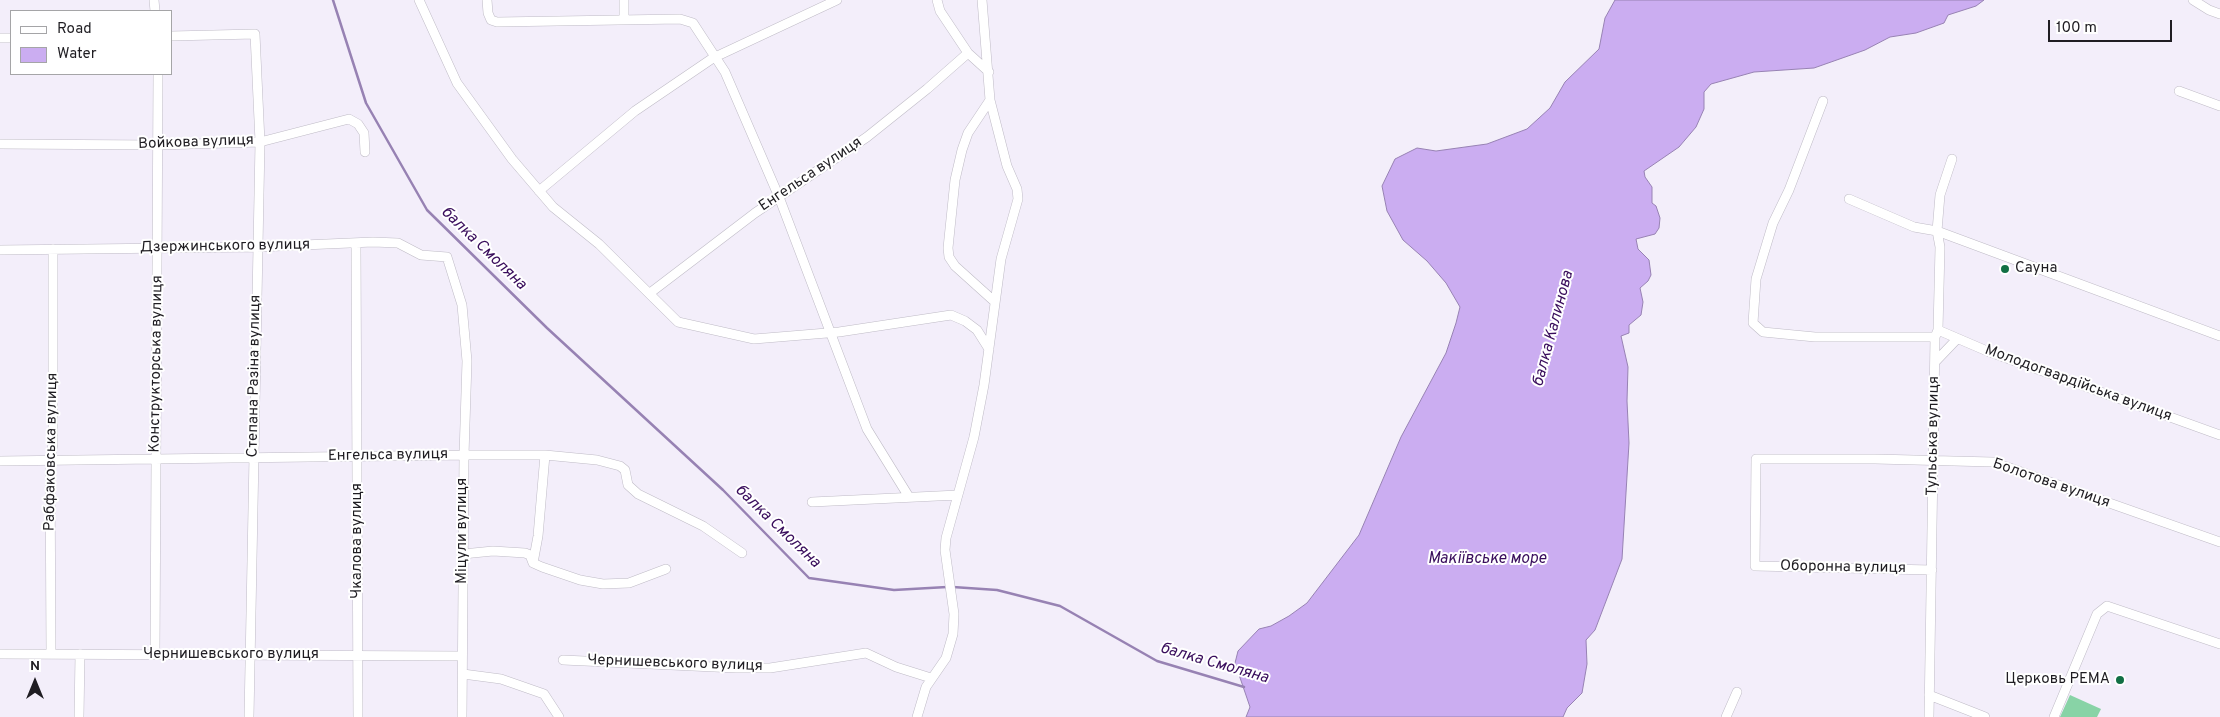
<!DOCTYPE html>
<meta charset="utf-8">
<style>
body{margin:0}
#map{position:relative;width:2220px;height:717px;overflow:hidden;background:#f3eefa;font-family:Overpass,sans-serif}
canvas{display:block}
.legend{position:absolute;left:10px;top:10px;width:162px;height:65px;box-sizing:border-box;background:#fff;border:1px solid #a5a5a7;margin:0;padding:6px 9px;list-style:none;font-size:15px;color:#1f1d22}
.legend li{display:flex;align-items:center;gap:10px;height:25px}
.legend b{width:25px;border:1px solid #a5a5a7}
.north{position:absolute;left:10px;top:657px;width:50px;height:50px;-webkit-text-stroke:4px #fff;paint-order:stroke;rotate:0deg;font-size:14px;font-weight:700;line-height:20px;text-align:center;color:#1f1d22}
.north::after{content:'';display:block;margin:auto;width:18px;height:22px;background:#1f1d22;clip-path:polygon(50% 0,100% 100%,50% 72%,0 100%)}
.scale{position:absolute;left:2048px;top:20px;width:124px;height:22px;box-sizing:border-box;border:2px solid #1f1d22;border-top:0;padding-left:6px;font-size:15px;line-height:18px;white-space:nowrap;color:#1f1d22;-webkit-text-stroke:4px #fff;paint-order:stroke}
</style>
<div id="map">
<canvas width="2220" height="717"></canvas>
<ul class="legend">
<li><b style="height:6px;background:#fff"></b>Road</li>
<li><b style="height:14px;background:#cbadf1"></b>Water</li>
</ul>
<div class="north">N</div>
<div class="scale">100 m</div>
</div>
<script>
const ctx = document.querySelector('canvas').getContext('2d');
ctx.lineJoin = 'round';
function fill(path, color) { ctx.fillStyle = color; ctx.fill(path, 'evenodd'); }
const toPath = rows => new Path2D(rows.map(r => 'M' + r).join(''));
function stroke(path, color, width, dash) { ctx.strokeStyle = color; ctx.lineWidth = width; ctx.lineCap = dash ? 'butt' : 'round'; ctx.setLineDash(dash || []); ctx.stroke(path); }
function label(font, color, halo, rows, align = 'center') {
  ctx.font = font + ' Overpass,sans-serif'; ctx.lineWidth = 4; ctx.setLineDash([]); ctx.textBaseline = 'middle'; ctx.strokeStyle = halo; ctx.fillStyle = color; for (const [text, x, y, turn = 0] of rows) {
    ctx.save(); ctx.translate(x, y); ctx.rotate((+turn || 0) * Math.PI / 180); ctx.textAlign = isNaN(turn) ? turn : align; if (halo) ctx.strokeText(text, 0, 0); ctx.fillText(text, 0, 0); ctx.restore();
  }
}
fill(toPath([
 [2070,695,2101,709,2097,717,2060,717]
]), '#88d3a6');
const water = toPath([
 [1615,0,1984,0,1976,6,1948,15,1944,23,1916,33,1890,37,1865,50,1814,68,1754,72,1711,84,1704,92,1704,109,1696,127,1679,147,1644,171,1645,177,1652,187,1652,203,1656,206,1660,218,1659,228,1655,234,1636,239,1638,249,1649,260,1651,275,1648,281,1640,288,1643,302,1641,315,1629,325,1629,333,1621,336,1628,367,1627,401,1629,443,1622,559,1595,630,1586,640,1587,664,1582,693,1567,708,1563,717,1246,717,1250,707,1235,663,1238,651,1259,629,1271,626,1289,616,1307,603,1359,535,1401,437,1446,353,1456,323,1460,307,1446,283,1427,261,1403,240,1387,211,1382,186,1395,159,1417,148,1436,151,1487,144,1527,129,1550,108,1565,82,1599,49,1605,18,1615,0]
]);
fill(water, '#cbadf1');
stroke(water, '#9782b3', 1);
stroke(toPath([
 [333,0,366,103,427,210,547,328,723,490,809,578,894,590,947,587],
 [953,587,997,590,1060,606,1157,661,1244,687]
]), '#9782b3', 2.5);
const minor = toPath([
 [154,0,155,11],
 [419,0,457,83,512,159,553,207,599,244,678,322,754,339,839,332,951,315,965,321,977,330,989,349],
 [487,0,488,13,491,20,497,22,680,19,693,23,725,72,779,197,867,429,909,497],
 [624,0,624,20],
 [937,0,940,11,968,53,989,72],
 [2193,0,2209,10,2220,14],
 [171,36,255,34,260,142,249,717],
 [0,38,11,38],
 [2179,91,2220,106],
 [990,100,968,133,962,150,955,180,948,248,949,257,955,266,995,302],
 [1823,101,1789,190,1773,223,1756,279,1753,323,1763,332,1815,337,1935,337],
 [0,144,158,145,260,142,349,119,358,124,364,133,365,152],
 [539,191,635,111,713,58,837,0],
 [1849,199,1914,227,1937,231,2220,336],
 [356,245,358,717],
 [0,250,257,247,373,242,398,243,421,255,447,257,462,305,467,361,464,455,462,717],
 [650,293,755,213,867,137,927,89,968,53],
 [1938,330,1987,351,2220,435],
 [1935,362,1957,339],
 [0,461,464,455,545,455,597,460,620,466,625,470,628,485,638,494,703,526,742,553],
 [812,502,958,495],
 [463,554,493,551,525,553,530,555,533,563,542,567,580,580,603,584,629,583,666,569],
 [533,563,538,536,545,455],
 [1932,570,1755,566,1756,459,1875,459,1993,462,2220,542],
 [0,654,462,656],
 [51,654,50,460,53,444,53,249],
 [155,655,158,74],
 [563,660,736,668,770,668,866,653,896,667,931,678],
 [463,674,501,679,544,694,559,717],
 [1929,695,1985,717],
 [79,717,80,654],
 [917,717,926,687,946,658,953,634,954,614,945,550,946,538,974,437,984,385,1001,259,1018,199,1017,189,1007,166,990,100,982,0],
 [1726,717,1737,692],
 [1929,717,1935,337,1938,330,1940,247,1937,231,1940,195,1952,159],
 [2054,717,2097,614,2107,606,2220,644]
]);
stroke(minor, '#bfbbc6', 10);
stroke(minor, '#fff', 9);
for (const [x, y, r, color] of [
 [2005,269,5,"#116f44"],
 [2120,680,5,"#116f44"]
]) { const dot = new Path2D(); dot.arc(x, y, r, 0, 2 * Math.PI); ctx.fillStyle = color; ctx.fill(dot); stroke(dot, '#fff', 2); }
label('15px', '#1f1d22', '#fff', [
 ["Войкова вулиця",196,143,-2],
 ["Енгельса вулиця",811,175,-34],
 ["Дзержинського вулиця",225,247,-1],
 ["Конструкторська вулиця",157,364,-89],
 ["Степана Разіна вулиця",255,376,-89],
 ["Молодогвардійська вулиця",2078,384,20],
 ["Тульська вулиця",1934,436,-89],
 ["Рабфаковська вулиця",52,452,-89],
 ["Енгельса вулиця",388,456,-1],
 ["Болотова вулиця",2051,484,19],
 ["Міцули вулиця",463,531,-90],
 ["Чкалова вулиця",358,541,-90],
 ["Оборонна вулиця",1843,568,1],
 ["Чернишевського вулиця",231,655],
 ["Чернишевського вулиця",675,664,2]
]);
label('15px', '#1f1d22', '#fff', [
 ["Сауна",2015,269],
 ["Церковь РЕМА",2110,680,"right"]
], 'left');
label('italic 16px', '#390d5c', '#fff', [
 ["балка Смоляна",483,249,44],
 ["балка Калинова",1554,329,-75],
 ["балка Смоляна",777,527,44],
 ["Макіївське море",1487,560],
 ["балка Смоляна",1214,664,16]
]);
</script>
